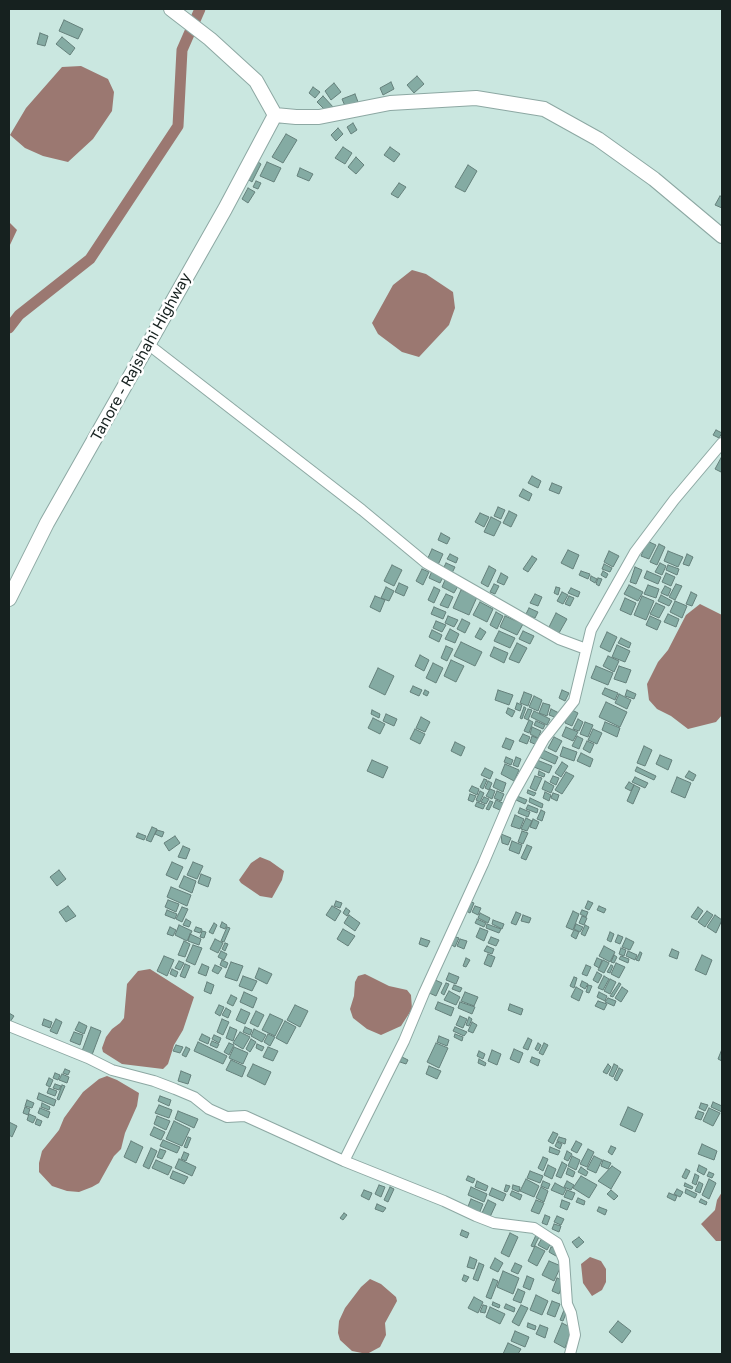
<!DOCTYPE html>
<style>
body{margin:0}
#map{position:relative;width:731px;height:1363px;overflow:hidden;background:#cae7e0;font-family:"Golos Text",sans-serif}
canvas{display:block}
.frame{position:absolute;inset:0;border:10px solid #16211f;pointer-events:none}
</style>
<div id="map">
<canvas width="731" height="1363"></canvas>
<div class="frame"></div>
</div>
<script>
const ctx = document.querySelector('canvas').getContext('2d');
ctx.lineJoin = 'round';
function fill(path, color) { ctx.fillStyle = color; ctx.fill(path, 'evenodd'); }
const toPath = rows => new Path2D(rows.map(r => 'M' + r).join(''));
function stroke(path, color, width, dash) { ctx.strokeStyle = color; ctx.lineWidth = width; ctx.lineCap = dash ? 'butt' : 'round'; ctx.setLineDash(dash || []); ctx.stroke(path); }
function label(font, color, halo, rows, align = 'center') {
  ctx.font = font + ' "Golos Text",sans-serif'; ctx.lineWidth = 5; ctx.setLineDash([]); ctx.textBaseline = 'middle'; ctx.strokeStyle = halo; ctx.fillStyle = color; for (const [text, x, y, turn = 0] of rows) {
    ctx.save(); ctx.translate(x, y); ctx.rotate((+turn || 0) * Math.PI / 180); ctx.textAlign = isNaN(turn) ? turn : align; if (halo) ctx.strokeText(text, 0, 0); ctx.fillText(text, 0, 0); ctx.restore();
  }
}
fill(toPath([
 [81,66,108,79,114,92,112,111,93,139,68,162,43,156,25,148,10,135,26,108,62,67],
 [9,222,17,230,9,247],
 [412,270,426,274,453,292,455,308,449,325,419,357,402,352,378,334,372,323,393,285],
 [700,604,722,615,722,715,716,722,688,729,671,716,657,709,649,700,647,684,658,662,668,650,686,615],
 [260,857,270,861,284,871,282,880,272,898,260,896,241,883,239,880,251,863],
 [150,969,194,997,183,1030,174,1045,168,1064,163,1069,122,1064,103,1052,102,1048,106,1037,112,1029,120,1023,124,1018,127,984,138,971],
 [365,974,389,986,407,990,411,995,412,1009,401,1026,381,1035,367,1029,353,1018,350,1009,354,996,355,982,358,976],
 [107,1076,117,1080,139,1093,137,1106,125,1133,121,1149,114,1156,99,1183,92,1187,79,1192,67,1191,52,1186,39,1172,39,1163,42,1151,59,1130,64,1118,83,1092,99,1079],
 [722,1192,722,1241,716,1241,701,1224,715,1210,717,1200],
 [590,1257,601,1261,606,1269,606,1282,602,1290,592,1296,583,1283,581,1264],
 [370,1279,381,1284,396,1297,397,1301,385,1323,386,1335,380,1347,367,1354,352,1351,340,1340,338,1333,339,1321,345,1308,361,1287]
]), '#9b7871');
stroke(toPath([
 [9,328,19,315,90,259,178,126,182,50,200,9]
]), '#9b7871', 11);
const building = toPath([
 [64,20,83,29,78,39,59,31,64,20],
 [40,33,48,36,45,46,37,44,40,33],
 [62,37,75,48,70,55,56,44,62,37],
 [417,76,424,84,414,93,407,85,417,76],
 [391,82,394,89,383,95,380,88,391,82],
 [334,83,341,92,331,100,325,91,334,83],
 [313,87,320,92,315,98,309,93,313,87],
 [355,94,358,102,345,106,342,99,355,94],
 [323,96,334,108,328,113,317,102,323,96],
 [353,123,357,130,351,134,347,127,353,123],
 [338,128,343,134,336,141,331,135,338,128],
 [286,134,297,140,283,163,272,157,286,134],
 [343,147,352,153,345,164,335,158,343,147],
 [390,147,400,154,394,162,384,155,390,147],
 [356,157,364,165,356,174,348,167,356,157],
 [258,162,261,164,252,182,249,180,258,162],
 [267,162,281,168,274,182,260,176,267,162],
 [468,165,477,171,465,192,455,187,468,165],
 [300,168,313,174,309,181,297,176,300,168],
 [256,181,261,183,258,189,253,187,256,181],
 [399,183,406,187,398,198,391,194,399,183],
 [248,188,255,192,248,203,242,199,248,188],
 [720,196,722,197,722,208,715,205,720,196],
 [716,430,722,433,719,438,713,435,716,430],
 [722,456,722,470,721,472,715,469,722,456],
 [532,476,541,481,538,488,528,483,532,476],
 [552,483,562,487,559,494,549,490,552,483],
 [523,489,532,494,529,501,519,496,523,489],
 [498,507,505,510,501,519,494,516,498,507],
 [509,511,517,515,511,527,503,523,509,511],
 [480,513,489,517,484,527,475,522,480,513],
 [491,517,501,522,494,536,484,532,491,517],
 [441,533,450,538,447,544,438,540,441,533],
 [647,541,656,545,649,559,641,556,647,541],
 [659,544,665,547,657,565,650,562,659,544],
 [432,549,443,554,438,565,427,560,432,549],
 [568,550,579,555,573,569,561,563,568,550],
 [609,551,619,556,613,567,604,562,609,551],
 [668,551,683,557,678,567,664,561,668,551],
 [450,554,458,558,456,563,447,559,450,554],
 [687,554,693,557,689,566,683,564,687,554],
 [532,556,537,559,528,572,523,569,532,556],
 [446,563,455,567,452,573,443,569,446,563],
 [660,563,666,566,662,575,655,572,660,563],
 [604,564,612,568,610,572,602,569,604,564],
 [392,565,402,570,394,586,384,581,392,565],
 [668,565,679,569,677,575,666,570,668,565],
 [489,566,496,570,488,587,481,583,489,566],
 [635,567,642,570,636,584,630,582,635,567],
 [422,569,429,572,423,585,416,581,422,569],
 [432,571,443,577,440,583,429,578,432,571],
 [581,571,590,574,588,579,579,575,581,571],
 [603,571,608,574,606,578,601,575,603,571],
 [647,571,661,577,658,584,644,578,647,571],
 [501,573,508,577,504,585,497,582,501,573],
 [666,573,675,577,671,586,662,582,666,573],
 [591,576,597,579,595,583,590,580,591,576],
 [598,578,602,579,599,586,596,584,598,578],
 [445,580,458,586,454,593,442,587,445,580],
 [399,583,408,587,404,596,395,592,399,583],
 [494,584,499,586,495,594,490,592,494,584],
 [676,584,682,586,675,600,669,597,676,584],
 [629,585,643,592,638,601,624,594,629,585],
 [648,585,659,589,656,598,644,594,648,585],
 [665,586,671,589,668,596,661,593,665,586],
 [386,587,394,591,389,601,381,598,386,587],
 [434,587,440,590,434,603,428,600,434,587],
 [556,587,560,588,558,595,554,593,556,587],
 [571,588,580,592,578,597,568,593,571,588],
 [461,590,477,597,469,615,453,608,461,590],
 [562,592,568,595,563,604,557,601,562,592],
 [691,592,697,595,692,606,686,604,691,592],
 [446,594,453,597,448,608,440,605,446,594],
 [535,594,542,597,538,606,530,603,535,594],
 [661,595,672,601,669,606,658,601,661,595],
 [375,596,385,600,380,612,370,607,375,596],
 [569,596,574,598,570,606,565,604,569,596],
 [642,596,654,601,646,620,634,615,642,596],
 [625,598,636,603,631,615,620,610,625,598],
 [675,601,687,606,682,618,670,612,675,601],
 [480,602,493,609,487,622,473,615,480,602],
 [656,603,665,607,659,618,650,614,656,603],
 [434,607,446,612,443,619,431,614,434,607],
 [529,608,538,612,535,618,526,614,529,608],
 [496,612,503,616,497,629,490,625,496,612],
 [556,613,567,619,559,633,549,627,556,613],
 [668,614,679,619,676,627,664,622,668,614],
 [448,616,458,620,454,627,445,623,448,616],
 [505,616,523,624,517,635,500,627,505,616],
 [650,616,661,621,657,630,646,625,650,616],
 [462,619,470,623,465,633,457,629,462,619],
 [436,621,446,625,442,632,433,628,436,621],
 [480,628,486,632,481,640,475,637,480,628],
 [450,629,459,634,455,643,445,639,450,629],
 [432,630,442,635,439,642,429,637,432,630],
 [499,631,515,638,510,648,494,641,499,631],
 [523,631,534,636,530,644,519,639,523,631],
 [607,632,617,637,610,652,600,647,607,632],
 [621,638,631,643,629,648,618,643,621,638],
 [461,642,482,652,475,666,454,656,461,642],
 [517,643,527,648,519,663,509,659,517,643],
 [617,645,630,651,625,662,612,657,617,645],
 [446,646,453,649,447,661,441,658,446,646],
 [494,647,508,653,504,663,490,656,494,647],
 [420,655,429,660,424,671,415,666,420,655],
 [608,656,619,661,614,672,603,666,608,656],
 [451,660,464,666,456,682,444,676,451,660],
 [433,663,443,668,436,683,426,678,433,663],
 [596,666,613,673,608,685,591,678,596,666],
 [619,666,631,670,626,683,614,679,619,666],
 [378,668,394,676,385,695,369,687,378,668],
 [413,686,422,690,419,696,410,692,413,686],
 [605,688,618,693,615,700,602,694,605,688],
 [425,690,429,692,427,696,423,694,425,690],
 [498,690,513,695,509,705,495,700,498,690],
 [562,690,569,693,565,701,559,698,562,690],
 [627,690,636,694,634,699,625,696,627,690],
 [524,692,532,695,528,706,520,703,524,692],
 [619,694,631,700,627,709,615,703,619,694],
 [534,696,542,700,538,711,529,707,534,696],
 [606,702,627,712,620,727,599,717,606,702],
 [517,703,522,705,520,711,515,709,517,703],
 [543,703,550,705,547,716,539,713,543,703],
 [524,707,526,708,522,719,520,718,524,707],
 [508,708,515,711,512,717,506,713,508,708],
 [528,709,532,710,528,720,524,718,528,709],
 [551,709,559,713,557,718,549,715,551,709],
 [570,709,578,713,572,726,565,723,570,709],
 [372,710,380,714,379,718,371,714,372,710],
 [534,711,550,719,547,725,531,717,534,711],
 [386,714,397,719,394,726,383,721,386,714],
 [421,717,430,722,425,732,416,728,421,717],
 [373,718,385,724,380,734,368,728,373,718],
 [578,719,583,722,579,731,573,729,578,719],
 [529,720,533,722,529,733,524,731,529,720],
 [536,721,545,725,543,729,534,725,536,721],
 [585,722,593,725,588,737,580,734,585,722],
 [605,722,620,728,617,737,602,730,605,722],
 [532,727,541,731,538,738,530,734,532,727],
 [566,727,578,732,573,741,562,736,566,727],
 [415,729,425,734,420,744,410,739,415,729],
 [593,729,602,733,597,744,588,740,593,729],
 [523,734,530,737,527,744,519,741,523,734],
 [532,736,539,739,537,745,530,742,532,736],
 [577,736,583,739,579,749,572,746,577,736],
 [554,737,562,741,556,752,548,748,554,737],
 [506,738,514,741,510,750,502,747,506,738],
 [587,741,594,744,590,753,583,749,587,741],
 [455,742,465,747,461,756,451,751,455,742],
 [644,746,652,750,645,766,637,763,644,746],
 [563,747,577,752,574,761,560,756,563,747],
 [543,750,558,757,555,764,539,757,543,750],
 [581,753,593,759,590,767,577,761,581,753],
 [660,755,672,760,668,770,656,764,660,755],
 [506,757,513,760,511,765,504,762,506,757],
 [516,757,521,759,518,767,513,765,516,757],
 [372,760,388,767,383,778,367,771,372,760],
 [537,760,552,766,549,773,534,767,537,760],
 [562,762,568,766,561,777,555,773,562,762],
 [505,764,519,770,514,781,501,774,505,764],
 [637,767,656,776,654,780,635,771,637,767],
 [485,768,493,772,490,779,481,775,485,768],
 [539,771,545,774,544,777,538,775,539,771],
 [689,771,696,775,693,781,685,777,689,771],
 [566,772,574,776,562,794,555,790,566,772],
 [535,776,542,778,536,791,530,788,535,776],
 [553,776,559,778,556,785,550,782,553,776],
 [635,777,648,783,645,788,632,782,635,777],
 [677,777,691,783,685,798,671,792,677,777],
 [484,779,487,780,483,789,480,787,484,779],
 [496,779,506,783,503,792,493,787,496,779],
 [488,781,492,783,489,790,485,788,488,781],
 [545,781,554,786,551,793,542,789,545,781],
 [629,782,634,785,631,791,625,788,629,782],
 [634,785,640,788,633,804,627,801,634,785],
 [472,786,479,789,477,795,469,791,472,786],
 [490,789,495,791,492,799,486,796,490,789],
 [528,790,536,793,534,796,527,793,528,790],
 [480,791,484,793,480,802,476,800,480,791],
 [497,791,504,794,501,801,494,798,497,791],
 [545,792,551,795,549,801,543,798,545,792],
 [553,793,559,795,557,801,551,798,553,793],
 [470,794,476,796,473,802,468,800,470,794],
 [517,796,527,800,525,804,516,800,517,796],
 [484,797,489,799,486,804,481,802,484,797],
 [530,798,543,804,542,808,529,802,530,798],
 [496,800,505,804,502,811,493,807,496,800],
 [490,801,493,802,489,810,486,809,490,801],
 [477,802,485,805,483,809,475,806,477,802],
 [528,805,538,809,537,813,526,809,528,805],
 [520,808,530,812,528,817,518,813,520,808],
 [541,810,545,812,542,821,537,819,541,810],
 [515,815,524,819,520,829,511,826,515,815],
 [526,818,532,821,527,831,521,829,526,818],
 [533,819,539,822,536,829,530,827,533,819],
 [152,827,157,829,151,842,146,840,152,827],
 [157,830,164,832,162,837,155,834,157,830],
 [522,831,528,833,523,844,518,842,522,831],
 [138,833,146,836,144,840,136,837,138,833],
 [501,834,511,838,508,845,502,843,501,834],
 [175,836,180,843,169,851,164,843,175,836],
 [512,841,522,845,519,854,509,850,512,841],
 [527,845,532,847,526,860,521,858,527,845],
 [183,846,190,849,186,859,178,857,183,846],
 [172,862,183,867,177,880,166,875,172,862],
 [193,862,203,866,197,879,187,875,193,862],
 [59,870,66,879,57,886,50,877,59,870],
 [201,874,211,878,208,887,198,883,201,874],
 [184,876,196,881,192,893,179,887,184,876],
 [171,887,191,895,187,906,167,897,171,887],
 [168,900,179,904,176,912,165,907,168,900],
 [336,901,342,903,340,908,334,906,336,901],
 [468,901,474,903,470,913,464,910,468,901],
 [588,901,593,903,589,910,585,908,588,901],
 [68,906,76,916,66,922,59,912,68,906],
 [332,906,341,911,335,921,326,915,332,906],
 [475,906,481,908,478,915,472,912,475,906],
 [599,906,606,909,604,913,597,910,599,906],
 [182,907,188,909,182,922,176,919,182,907],
 [698,907,703,911,697,920,691,917,698,907],
 [346,908,350,911,347,916,343,913,346,908],
 [167,910,177,914,175,919,165,915,167,910],
 [582,910,588,912,586,917,580,914,582,910],
 [573,911,579,914,573,930,566,927,573,911],
 [707,911,713,915,705,927,698,922,707,911],
 [516,912,521,914,516,925,511,923,516,912],
 [480,913,490,918,488,923,478,918,480,913],
 [349,915,360,923,355,931,344,923,349,915],
 [523,915,531,918,529,923,521,921,523,915],
 [715,915,722,920,716,933,707,927,715,915],
 [582,916,587,918,584,925,579,923,582,916],
 [186,919,191,922,189,927,183,925,186,919],
 [477,919,486,923,484,927,475,923,477,919],
 [493,920,504,924,502,929,492,924,493,920],
 [222,922,227,925,225,929,220,927,222,922],
 [214,923,217,925,213,934,209,932,214,923],
 [487,924,501,929,499,933,486,928,487,924],
 [576,924,583,927,580,932,574,929,576,924],
 [179,925,192,931,187,941,175,935,179,925],
 [585,925,589,927,585,936,581,934,585,925],
 [170,927,176,930,173,936,167,934,170,927],
 [196,927,202,929,200,933,194,931,196,927],
 [227,927,230,928,224,942,221,941,227,927],
 [480,928,488,931,484,941,476,937,480,928],
 [343,929,355,936,348,946,337,939,343,929],
 [574,930,579,932,576,939,571,936,574,930],
 [202,931,206,932,204,938,200,937,202,931],
 [610,932,614,934,611,942,607,940,610,932],
 [190,934,201,939,199,945,188,941,190,934],
 [618,935,623,937,620,944,615,942,618,935],
 [453,936,459,938,455,947,450,944,453,936],
 [491,937,499,940,496,946,488,943,491,937],
 [421,938,430,941,427,947,419,944,421,938],
 [626,938,634,942,630,950,622,947,626,938],
 [215,939,223,943,218,953,210,949,215,939],
 [460,939,467,941,464,949,457,946,460,939],
 [184,941,190,944,185,957,178,955,184,941],
 [225,943,228,944,225,951,222,949,225,943],
 [193,945,202,948,195,965,186,961,193,945],
 [487,946,494,949,492,954,484,951,487,946],
 [604,946,615,952,610,962,599,956,604,946],
 [621,948,626,950,624,956,619,954,621,948],
 [672,949,679,952,677,959,669,956,672,949],
 [221,951,227,954,224,960,218,957,221,951],
 [628,951,637,955,635,960,626,956,628,951],
 [640,952,642,953,639,961,636,960,640,952],
 [488,954,495,957,491,967,484,964,488,954],
 [614,955,617,957,614,963,611,962,614,955],
 [702,955,712,960,706,975,695,970,702,955],
 [164,956,174,960,167,976,157,971,164,956],
 [621,956,629,959,628,963,619,959,621,956],
 [466,958,470,960,466,967,463,966,466,958],
 [597,958,602,960,599,968,594,965,597,958],
 [222,960,228,963,226,968,220,965,222,960],
 [603,960,609,963,604,973,598,970,603,960],
 [179,961,184,963,180,970,175,968,179,961],
 [231,962,243,966,237,981,225,977,231,962],
 [616,963,625,967,619,978,611,974,616,963],
 [185,964,190,966,185,978,180,976,185,964],
 [202,964,209,967,206,976,198,973,202,964],
 [215,965,222,968,218,974,212,971,215,965],
 [586,965,591,967,587,976,582,974,586,965],
 [611,965,613,966,610,973,607,972,611,965],
 [259,968,272,974,267,984,255,978,259,968],
 [172,969,178,972,176,977,170,974,172,969],
 [597,972,602,975,598,983,593,980,597,972],
 [449,973,459,977,456,984,446,980,449,973],
 [243,976,257,981,252,991,239,986,243,976],
 [604,976,609,979,603,990,598,988,604,976],
 [574,977,577,978,574,988,570,986,574,977],
 [433,979,442,983,436,996,427,992,433,979],
 [610,979,616,982,610,994,604,991,610,979],
 [582,981,588,984,585,989,580,986,582,981],
 [207,982,214,985,211,994,204,991,207,982],
 [446,983,449,984,444,995,441,993,446,983],
 [619,983,621,984,613,997,610,996,619,983],
 [454,985,462,988,460,992,452,989,454,985],
 [588,985,592,986,589,993,586,992,588,985],
 [576,987,583,991,579,1001,571,997,576,987],
 [622,987,628,991,621,1002,615,998,622,987],
 [449,991,460,997,456,1005,444,1000,449,991],
 [244,992,257,998,253,1008,240,1002,244,992],
 [465,992,478,997,474,1006,461,1001,465,992],
 [599,992,607,996,605,1001,597,997,599,992],
 [231,995,237,998,233,1006,227,1003,231,995],
 [608,998,616,1001,614,1006,605,1002,608,998],
 [598,1001,607,1004,604,1010,595,1006,598,1001],
 [438,1002,454,1008,451,1016,435,1009,438,1002],
 [460,1002,475,1007,472,1014,458,1008,460,1002],
 [510,1004,523,1009,521,1015,508,1010,510,1004],
 [219,1005,224,1007,220,1016,215,1013,219,1005],
 [295,1005,308,1011,300,1027,287,1020,295,1005],
 [226,1008,231,1011,228,1018,222,1015,226,1008],
 [241,1009,250,1013,245,1024,236,1020,241,1009],
 [256,1011,264,1015,258,1027,250,1023,256,1011],
 [9,1013,14,1016,10,1022,9,1022,9,1013],
 [270,1014,283,1020,275,1036,262,1030,270,1014],
 [460,1016,467,1019,463,1028,456,1025,460,1016],
 [469,1017,472,1019,469,1026,466,1025,469,1017],
 [44,1019,52,1022,50,1028,42,1025,44,1019],
 [56,1019,62,1022,57,1034,50,1031,56,1019],
 [222,1019,229,1022,223,1035,217,1032,222,1019],
 [285,1021,296,1027,287,1044,276,1038,285,1021],
 [79,1022,87,1026,84,1034,75,1030,79,1022],
 [472,1022,477,1025,473,1033,468,1031,472,1022],
 [91,1027,101,1031,92,1055,82,1051,91,1027],
 [230,1027,237,1030,233,1041,226,1038,230,1027],
 [245,1027,252,1030,250,1035,243,1032,245,1027],
 [455,1027,467,1032,464,1036,453,1031,455,1027],
 [254,1029,266,1035,262,1042,251,1036,254,1029],
 [74,1032,83,1035,80,1045,70,1041,74,1032],
 [240,1032,250,1037,243,1049,233,1043,240,1032],
 [202,1034,210,1038,208,1044,199,1040,202,1034],
 [268,1034,275,1037,270,1046,264,1042,268,1034],
 [455,1034,463,1037,462,1041,454,1037,455,1034],
 [214,1035,221,1038,219,1043,212,1039,214,1035],
 [439,1036,449,1040,447,1046,437,1042,439,1036],
 [528,1038,532,1040,528,1050,523,1048,528,1038],
 [251,1039,256,1042,250,1052,246,1049,251,1039],
 [212,1041,219,1044,217,1048,210,1045,212,1041],
 [198,1042,227,1056,223,1064,194,1051,198,1042],
 [229,1043,234,1045,229,1055,224,1052,229,1043],
 [436,1043,448,1048,439,1068,427,1062,436,1043],
 [538,1043,541,1045,538,1051,535,1049,538,1043],
 [544,1043,548,1045,543,1055,539,1053,544,1043],
 [257,1044,264,1047,262,1051,256,1048,257,1044],
 [176,1045,183,1047,180,1053,173,1051,176,1045],
 [186,1047,190,1049,186,1057,182,1055,186,1047],
 [234,1047,248,1053,243,1064,229,1058,234,1047],
 [268,1047,278,1051,273,1061,263,1057,268,1047],
 [514,1049,523,1053,519,1063,510,1059,514,1049],
 [722,1049,722,1061,718,1059,722,1049],
 [492,1050,501,1054,497,1065,488,1061,492,1050],
 [479,1051,485,1054,483,1059,477,1056,479,1051],
 [402,1057,408,1060,406,1064,400,1062,402,1057],
 [532,1057,540,1060,538,1066,530,1062,532,1057],
 [479,1059,486,1063,485,1066,478,1063,479,1059],
 [231,1060,246,1067,242,1077,226,1070,231,1060],
 [253,1064,271,1072,265,1085,247,1076,253,1064],
 [608,1064,611,1067,607,1074,603,1072,608,1064],
 [614,1064,618,1066,613,1077,609,1075,614,1064],
 [429,1066,441,1071,437,1079,426,1074,429,1066],
 [619,1068,623,1070,617,1081,614,1079,619,1068],
 [65,1069,70,1071,68,1075,63,1073,65,1069],
 [181,1071,191,1075,188,1084,178,1081,181,1071],
 [55,1073,60,1075,58,1080,53,1078,55,1073],
 [62,1074,69,1077,67,1083,59,1080,62,1074],
 [49,1078,53,1080,50,1087,46,1085,49,1078],
 [55,1084,61,1086,59,1090,53,1088,55,1084],
 [62,1085,65,1086,59,1100,57,1099,62,1085],
 [49,1088,57,1091,55,1096,47,1093,49,1088],
 [39,1093,56,1100,54,1106,37,1099,39,1093],
 [160,1096,171,1100,169,1106,158,1101,160,1096],
 [27,1100,34,1103,32,1108,25,1106,27,1100],
 [713,1102,722,1106,722,1112,711,1107,713,1102],
 [42,1103,50,1107,49,1110,41,1107,42,1103],
 [701,1103,708,1105,705,1111,699,1108,701,1103],
 [159,1105,172,1110,169,1118,155,1113,159,1105],
 [25,1107,30,1109,28,1115,23,1113,25,1107],
 [628,1107,643,1114,635,1132,620,1125,628,1107],
 [40,1108,50,1112,48,1118,38,1113,40,1108],
 [709,1108,720,1113,713,1126,703,1121,709,1108],
 [178,1111,198,1119,194,1128,175,1119,178,1111],
 [698,1111,704,1113,701,1120,695,1118,698,1111],
 [29,1114,36,1117,33,1123,27,1120,29,1114],
 [157,1116,170,1121,166,1130,154,1124,157,1116],
 [37,1119,42,1121,40,1126,35,1124,37,1119],
 [174,1121,190,1129,182,1146,166,1139,174,1121],
 [9,1122,17,1126,12,1137,9,1135,9,1122],
 [154,1127,165,1132,161,1140,150,1135,154,1127],
 [553,1132,558,1134,553,1144,548,1141,553,1132],
 [188,1137,191,1138,187,1148,184,1147,188,1137],
 [559,1137,566,1139,565,1144,557,1141,559,1137],
 [163,1140,180,1147,177,1153,160,1146,163,1140],
 [131,1141,143,1147,136,1163,124,1157,131,1141],
 [576,1141,582,1144,577,1153,571,1150,576,1141],
 [557,1142,562,1144,560,1149,555,1146,557,1142],
 [702,1144,717,1151,714,1160,698,1154,702,1144],
 [611,1146,616,1148,612,1155,608,1152,611,1146],
 [550,1147,560,1151,558,1155,549,1152,550,1147],
 [151,1148,157,1151,149,1169,143,1166,151,1148],
 [160,1149,166,1151,162,1159,157,1157,160,1149],
 [588,1149,594,1152,587,1167,580,1164,588,1149],
 [567,1151,572,1154,568,1161,564,1159,567,1151],
 [184,1152,189,1154,186,1161,181,1159,184,1152],
 [572,1156,580,1160,576,1170,568,1166,572,1156],
 [594,1156,602,1160,596,1173,587,1169,594,1156],
 [543,1157,548,1159,543,1171,538,1168,543,1157],
 [179,1159,196,1167,192,1176,175,1168,179,1159],
 [156,1160,172,1167,168,1175,152,1168,156,1160],
 [603,1160,611,1163,608,1169,601,1166,603,1160],
 [562,1162,567,1165,561,1178,556,1176,562,1162],
 [548,1165,556,1169,552,1179,544,1175,548,1165],
 [699,1165,707,1169,704,1175,697,1171,699,1165],
 [612,1166,621,1172,611,1189,598,1181,612,1166],
 [581,1167,588,1172,586,1176,578,1172,581,1167],
 [568,1168,575,1172,573,1177,566,1174,568,1168],
 [686,1169,690,1171,686,1179,682,1177,686,1169],
 [173,1171,188,1177,184,1184,170,1178,173,1171],
 [530,1171,543,1176,540,1183,527,1178,530,1171],
 [709,1172,714,1174,712,1178,707,1176,709,1172],
 [695,1174,699,1176,696,1185,692,1183,695,1174],
 [468,1176,475,1179,473,1183,466,1180,468,1176],
 [581,1176,597,1185,589,1198,573,1188,581,1176],
 [526,1179,539,1186,534,1197,520,1191,526,1179],
 [709,1179,716,1183,709,1199,702,1195,709,1179],
 [477,1181,488,1186,486,1191,475,1187,477,1181],
 [543,1181,550,1184,548,1189,541,1186,543,1181],
 [567,1181,574,1185,571,1190,564,1187,567,1181],
 [699,1182,703,1184,700,1193,695,1191,699,1182],
 [555,1183,566,1189,563,1195,551,1190,555,1183],
 [685,1183,693,1187,692,1189,684,1186,685,1183],
 [379,1185,385,1187,381,1197,375,1194,379,1185],
 [506,1185,510,1186,507,1192,504,1191,506,1185],
 [513,1185,520,1187,519,1192,512,1189,513,1185],
 [390,1187,394,1189,388,1202,384,1200,390,1187],
 [471,1187,487,1194,484,1202,468,1195,471,1187],
 [541,1187,548,1191,544,1202,536,1198,541,1187],
 [492,1188,506,1194,503,1201,489,1195,492,1188],
 [677,1189,683,1192,680,1197,674,1194,677,1189],
 [686,1189,697,1194,695,1198,685,1193,686,1189],
 [364,1190,372,1193,369,1200,361,1196,364,1190],
 [567,1190,575,1193,572,1200,564,1197,567,1190],
 [611,1190,618,1196,614,1200,607,1194,611,1190],
 [512,1191,522,1195,520,1200,510,1195,512,1191],
 [669,1193,677,1196,675,1201,667,1197,669,1193],
 [578,1198,585,1201,584,1205,576,1202,578,1198],
 [471,1199,483,1204,479,1214,467,1209,471,1199],
 [701,1199,707,1202,706,1205,699,1202,701,1199],
 [488,1200,496,1204,490,1217,482,1213,488,1200],
 [536,1200,544,1203,539,1214,531,1211,536,1200],
 [562,1200,570,1203,567,1210,560,1207,562,1200],
 [377,1204,386,1208,383,1212,375,1209,377,1204],
 [599,1207,607,1210,605,1215,597,1211,599,1207],
 [344,1213,347,1215,343,1220,340,1218,344,1213],
 [545,1215,550,1217,547,1225,542,1223,545,1215],
 [557,1216,564,1219,561,1225,554,1222,557,1216],
 [554,1224,561,1226,559,1232,552,1229,554,1224],
 [462,1230,469,1233,467,1238,460,1235,462,1230],
 [510,1233,518,1237,509,1257,501,1253,510,1233],
 [536,1235,539,1237,534,1247,531,1246,536,1235],
 [579,1237,584,1242,577,1248,572,1242,579,1237],
 [542,1238,551,1243,547,1250,538,1245,542,1238],
 [535,1246,545,1251,537,1266,528,1261,535,1246],
 [551,1247,559,1250,556,1256,549,1252,551,1247],
 [470,1257,477,1260,474,1269,467,1267,470,1257],
 [495,1258,503,1263,498,1272,490,1268,495,1258],
 [549,1261,561,1266,554,1281,542,1275,549,1261],
 [479,1263,484,1265,478,1281,473,1279,479,1263],
 [515,1263,522,1266,518,1274,511,1271,515,1263],
 [503,1271,519,1278,513,1294,497,1287,503,1271],
 [464,1275,469,1277,466,1282,462,1280,464,1275],
 [527,1276,534,1279,530,1290,523,1287,527,1276],
 [557,1278,564,1281,559,1294,552,1291,557,1278],
 [493,1279,498,1281,491,1299,486,1297,493,1279],
 [518,1289,525,1292,521,1303,513,1300,518,1289],
 [536,1295,548,1301,542,1315,530,1310,536,1295],
 [474,1297,483,1302,478,1313,468,1308,474,1297],
 [552,1301,560,1304,555,1317,547,1314,552,1301],
 [493,1302,500,1305,499,1308,492,1305,493,1302],
 [506,1304,515,1308,514,1312,504,1308,506,1304],
 [483,1305,487,1306,485,1313,480,1312,483,1305],
 [521,1305,528,1308,519,1326,512,1322,521,1305],
 [490,1307,505,1314,500,1324,486,1317,490,1307],
 [564,1310,567,1311,563,1321,560,1320,564,1310],
 [618,1321,631,1331,622,1343,609,1332,618,1321],
 [528,1323,536,1326,535,1330,527,1327,528,1323],
 [562,1323,572,1328,565,1348,554,1342,562,1323],
 [540,1325,548,1328,545,1338,536,1334,540,1325],
 [515,1331,529,1337,525,1347,511,1341,515,1331],
 [508,1343,521,1349,518,1354,503,1354,508,1343]
]);
fill(building, '#84aba3');
stroke(building, '#65807b', 1);
const street = toPath([
 [149,345,362,510,426,563,559,639,586,649],
 [9,1026,88,1058,112,1070,154,1081,175,1089,194,1097,209,1109,227,1117,245,1116,344,1161,404,1041,424,993,483,864,511,798,544,739,574,701,591,630,635,552,674,500,722,443],
 [344,1161,444,1201,476,1216,494,1223,534,1228,557,1243,564,1260,567,1304,571,1313,575,1335,570,1354]
]);
const secondary = toPath([
 [171,9,210,39,256,81,275,115],
 [275,115,296,117,319,117,390,103,476,98,544,109,598,139,654,179,722,236],
 [9,599,47,523,225,209,275,115]
]);
stroke(street, '#8da8a3', 12);
stroke(secondary, '#8da8a3', 16);
stroke(street, '#fff', 10);
stroke(secondary, '#fff', 14);
label('15px', '#16211f', '#fff', [
 ["Tanore - Rajshahi Highway",141,357,-61]
]);
</script>
